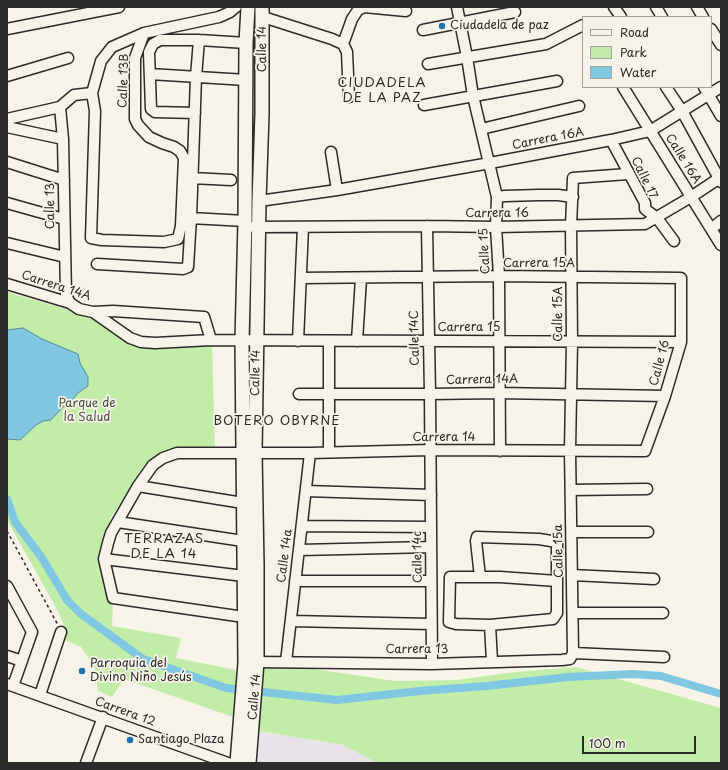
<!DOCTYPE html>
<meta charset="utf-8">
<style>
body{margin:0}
#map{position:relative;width:728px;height:770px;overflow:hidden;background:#f7f3e8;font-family:"Playpen Sans",sans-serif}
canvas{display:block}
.frame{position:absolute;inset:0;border:8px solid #2b2b2b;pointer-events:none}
.legend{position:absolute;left:582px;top:16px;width:130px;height:72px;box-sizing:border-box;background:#f7f3e8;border:1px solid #a5a39c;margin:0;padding:5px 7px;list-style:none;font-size:12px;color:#2b2b2b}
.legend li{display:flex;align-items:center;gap:8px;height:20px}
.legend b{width:20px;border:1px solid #a5a39c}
.scale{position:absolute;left:582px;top:736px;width:114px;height:18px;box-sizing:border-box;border:2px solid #2b2b2b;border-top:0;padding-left:5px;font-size:12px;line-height:14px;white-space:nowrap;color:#2b2b2b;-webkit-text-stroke:3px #f7f3e8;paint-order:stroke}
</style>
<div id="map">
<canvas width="728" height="770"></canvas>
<div class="frame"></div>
<ul class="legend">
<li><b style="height:5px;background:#f7f3e8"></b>Road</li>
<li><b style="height:11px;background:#c2eda9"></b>Park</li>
<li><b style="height:11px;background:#80c7e1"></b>Water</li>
</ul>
<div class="scale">100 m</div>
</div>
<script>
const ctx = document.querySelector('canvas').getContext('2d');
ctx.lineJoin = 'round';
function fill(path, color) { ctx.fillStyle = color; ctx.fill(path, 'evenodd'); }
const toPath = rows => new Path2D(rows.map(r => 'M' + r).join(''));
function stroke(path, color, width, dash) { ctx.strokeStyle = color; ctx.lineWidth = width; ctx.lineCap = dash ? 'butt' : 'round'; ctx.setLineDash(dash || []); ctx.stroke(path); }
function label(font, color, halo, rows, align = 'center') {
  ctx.font = font + ' "Playpen Sans",sans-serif'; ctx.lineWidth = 3.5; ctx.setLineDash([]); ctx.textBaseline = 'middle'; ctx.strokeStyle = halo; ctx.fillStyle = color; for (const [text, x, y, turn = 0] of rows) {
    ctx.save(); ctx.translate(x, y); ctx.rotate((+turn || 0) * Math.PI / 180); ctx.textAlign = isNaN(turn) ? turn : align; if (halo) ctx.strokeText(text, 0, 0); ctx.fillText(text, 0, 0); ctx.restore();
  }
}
fill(toPath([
 [252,730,343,745,377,763,249,763]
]), '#e9e2e9');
fill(toPath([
 [7,292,93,317,132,344,176,348,212,346,215,449,173,449,144,466,111,517,101,559,113,601,112,626,181,638,176,658,236,670,236,718,124,679,112,697,98,691,95,668,81,647,62,639,65,629,59,613,7,520],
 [257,662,300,667,395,681,457,680,516,672,576,667,721,708,721,763,377,763,343,745,252,730]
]), '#c2eda9');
const water = toPath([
 [23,328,42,339,78,354,80,363,88,377,88,386,78,393,70,403,66,404,51,420,43,421,36,425,20,440,7,439,7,330,23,328]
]);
fill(water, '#80c7e1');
stroke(water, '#5e8998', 1);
stroke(toPath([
 [7,499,15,522,42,558,67,600,81,614,143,659,226,688,337,700,420,691,486,686,569,677,633,674,661,676,721,694]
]), '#80c7e1', 8);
const minor = toPath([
 [457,7,467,57,473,96,497,197,496,227,499,276,500,451],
 [614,7,621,17],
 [656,7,662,17],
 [697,7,703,17],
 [263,17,332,39,343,44,347,52,349,97],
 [7,29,119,7],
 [711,29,721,45],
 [423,30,515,12],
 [144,33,135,58,135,119,138,125,149,137,162,143,174,147,180,151,184,158,181,226,178,239,164,242,102,240,91,238,95,111,92,93,101,61,112,47,144,33,219,17,230,12,236,7],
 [343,44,352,19,358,10,364,7,406,11],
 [428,64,546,44,583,25],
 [150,74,246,80],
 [7,76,68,58],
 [623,87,721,245],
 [666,87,682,111,721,182],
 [704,87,721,116],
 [424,105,557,81],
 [60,107,63,139,66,295,70,303],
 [195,113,155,112,151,109,149,52,153,44,160,40,199,40,246,43],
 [7,119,60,107,74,95,92,93],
 [7,127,63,139],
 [481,129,579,106],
 [611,140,645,203,645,209,657,218,674,241],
 [331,152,337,190],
 [7,162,64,180],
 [192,178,231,180],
 [497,197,505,196,539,195,558,195,573,197],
 [259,201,337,190,490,163,611,140,650,131,721,87],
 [7,203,64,219],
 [191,218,245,221],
 [427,226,430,394,432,664],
 [253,227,427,226,496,227,645,224,691,197,721,177],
 [711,229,721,221],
 [7,243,65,257],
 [97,264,183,269,188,267,191,218,196,77,199,40],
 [7,284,70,303,79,309,93,312,130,338,141,342,155,343,211,340,681,342],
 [93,312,113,311,204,317,211,340],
 [298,341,303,227],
 [329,341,329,452],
 [357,341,361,278],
 [299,394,430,394,500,393,665,396],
 [138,486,243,503],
 [571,490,647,489],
 [306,491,431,495],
 [118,522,243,541],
 [302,526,430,527],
 [572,532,648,532],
 [299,550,431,547],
 [104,559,244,576],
 [572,575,654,579],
 [480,577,476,541,477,537,539,539,557,542,557,613,553,619,490,625,492,661],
 [295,581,431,581],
 [7,586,32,632,13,686],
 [573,613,663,613],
 [244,617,113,598,104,559,108,543,111,533,138,486,153,465,163,458,177,453,310,453,430,450,645,451,665,396,681,342,681,278,499,276,301,278],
 [291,621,431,624],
 [490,625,456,624,449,622,450,577,500,577,557,581],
 [573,653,664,657],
 [7,656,22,661],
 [257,662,432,664,562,660,570,659,573,653,570,450,572,342,571,226,573,178,628,174],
 [286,662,310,453],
 [7,684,228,763],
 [40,695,61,632],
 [86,763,103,717]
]);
const major = toPath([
 [237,763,245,663,242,341,245,221,246,43,248,7],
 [249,763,257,662,257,565,255,452,259,201,262,114,262,7]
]);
stroke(minor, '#2b2b2b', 13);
stroke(major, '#2b2b2b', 16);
stroke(toPath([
 [7,531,58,625]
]), '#2b2b2b', 1.5, [3, 3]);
stroke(minor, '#f7f3e8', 10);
stroke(major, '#f7f3e8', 13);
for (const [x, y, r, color] of [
 [442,26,4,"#1f6fb2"],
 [82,671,4,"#1f6fb2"],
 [130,740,4,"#1f6fb2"]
]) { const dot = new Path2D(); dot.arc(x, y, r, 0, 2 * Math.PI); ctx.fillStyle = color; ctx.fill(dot); stroke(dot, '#f7f3e8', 1.5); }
label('12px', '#2b2b2b', '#f7f3e8', [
 ["Ciudadela de paz",450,26],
 ["Parroquia del",90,664],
 ["Divino Niño Jesús",90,678],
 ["Santiago Plaza",138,740]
], 'left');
label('12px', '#2b2b2b', '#f7f3e8', [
 ["Calle 14",263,49,-90],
 ["Calle 13B",124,81,-88],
 ["Carrera 16A",548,139,-11],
 ["Calle 16A",683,159,58],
 ["Calle 17",644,178,64],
 ["Calle 13",51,206,-90],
 ["Carrera 16",497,214],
 ["Calle 15",485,251,-93],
 ["Carrera 15A",539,264],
 ["Carrera 14A",56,286,18],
 ["Calle 15A",559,314,-90],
 ["Carrera 15",469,328],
 ["Calle 14C",415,338,-91],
 ["Calle 16",660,363,-75],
 ["Calle 14",256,373,-89],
 ["Carrera 14A",482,380,-1],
 ["Carrera 14",444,438],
 ["Calle 15a",559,551,-91],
 ["Calle 14a",285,556,-83],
 ["Calle 14c",418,557,-91],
 ["Carrera 13",417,650],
 ["Calle 14",255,697,-85],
 ["Carrera 12",125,712,20]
]);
label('12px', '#495244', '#f7f3e8', [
 ["Parque de",87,404],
 ["la Salud",87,418]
]);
ctx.letterSpacing = '1px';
label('13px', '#2b2b2b', '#f7f3e8', [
 ["CIUDADELA",382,83],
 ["DE LA PAZ",382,98],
 ["BOTERO OBYRNE",277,421],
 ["TERRAZAS",164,539],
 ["DE LA 14",164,554]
]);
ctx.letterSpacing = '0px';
</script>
